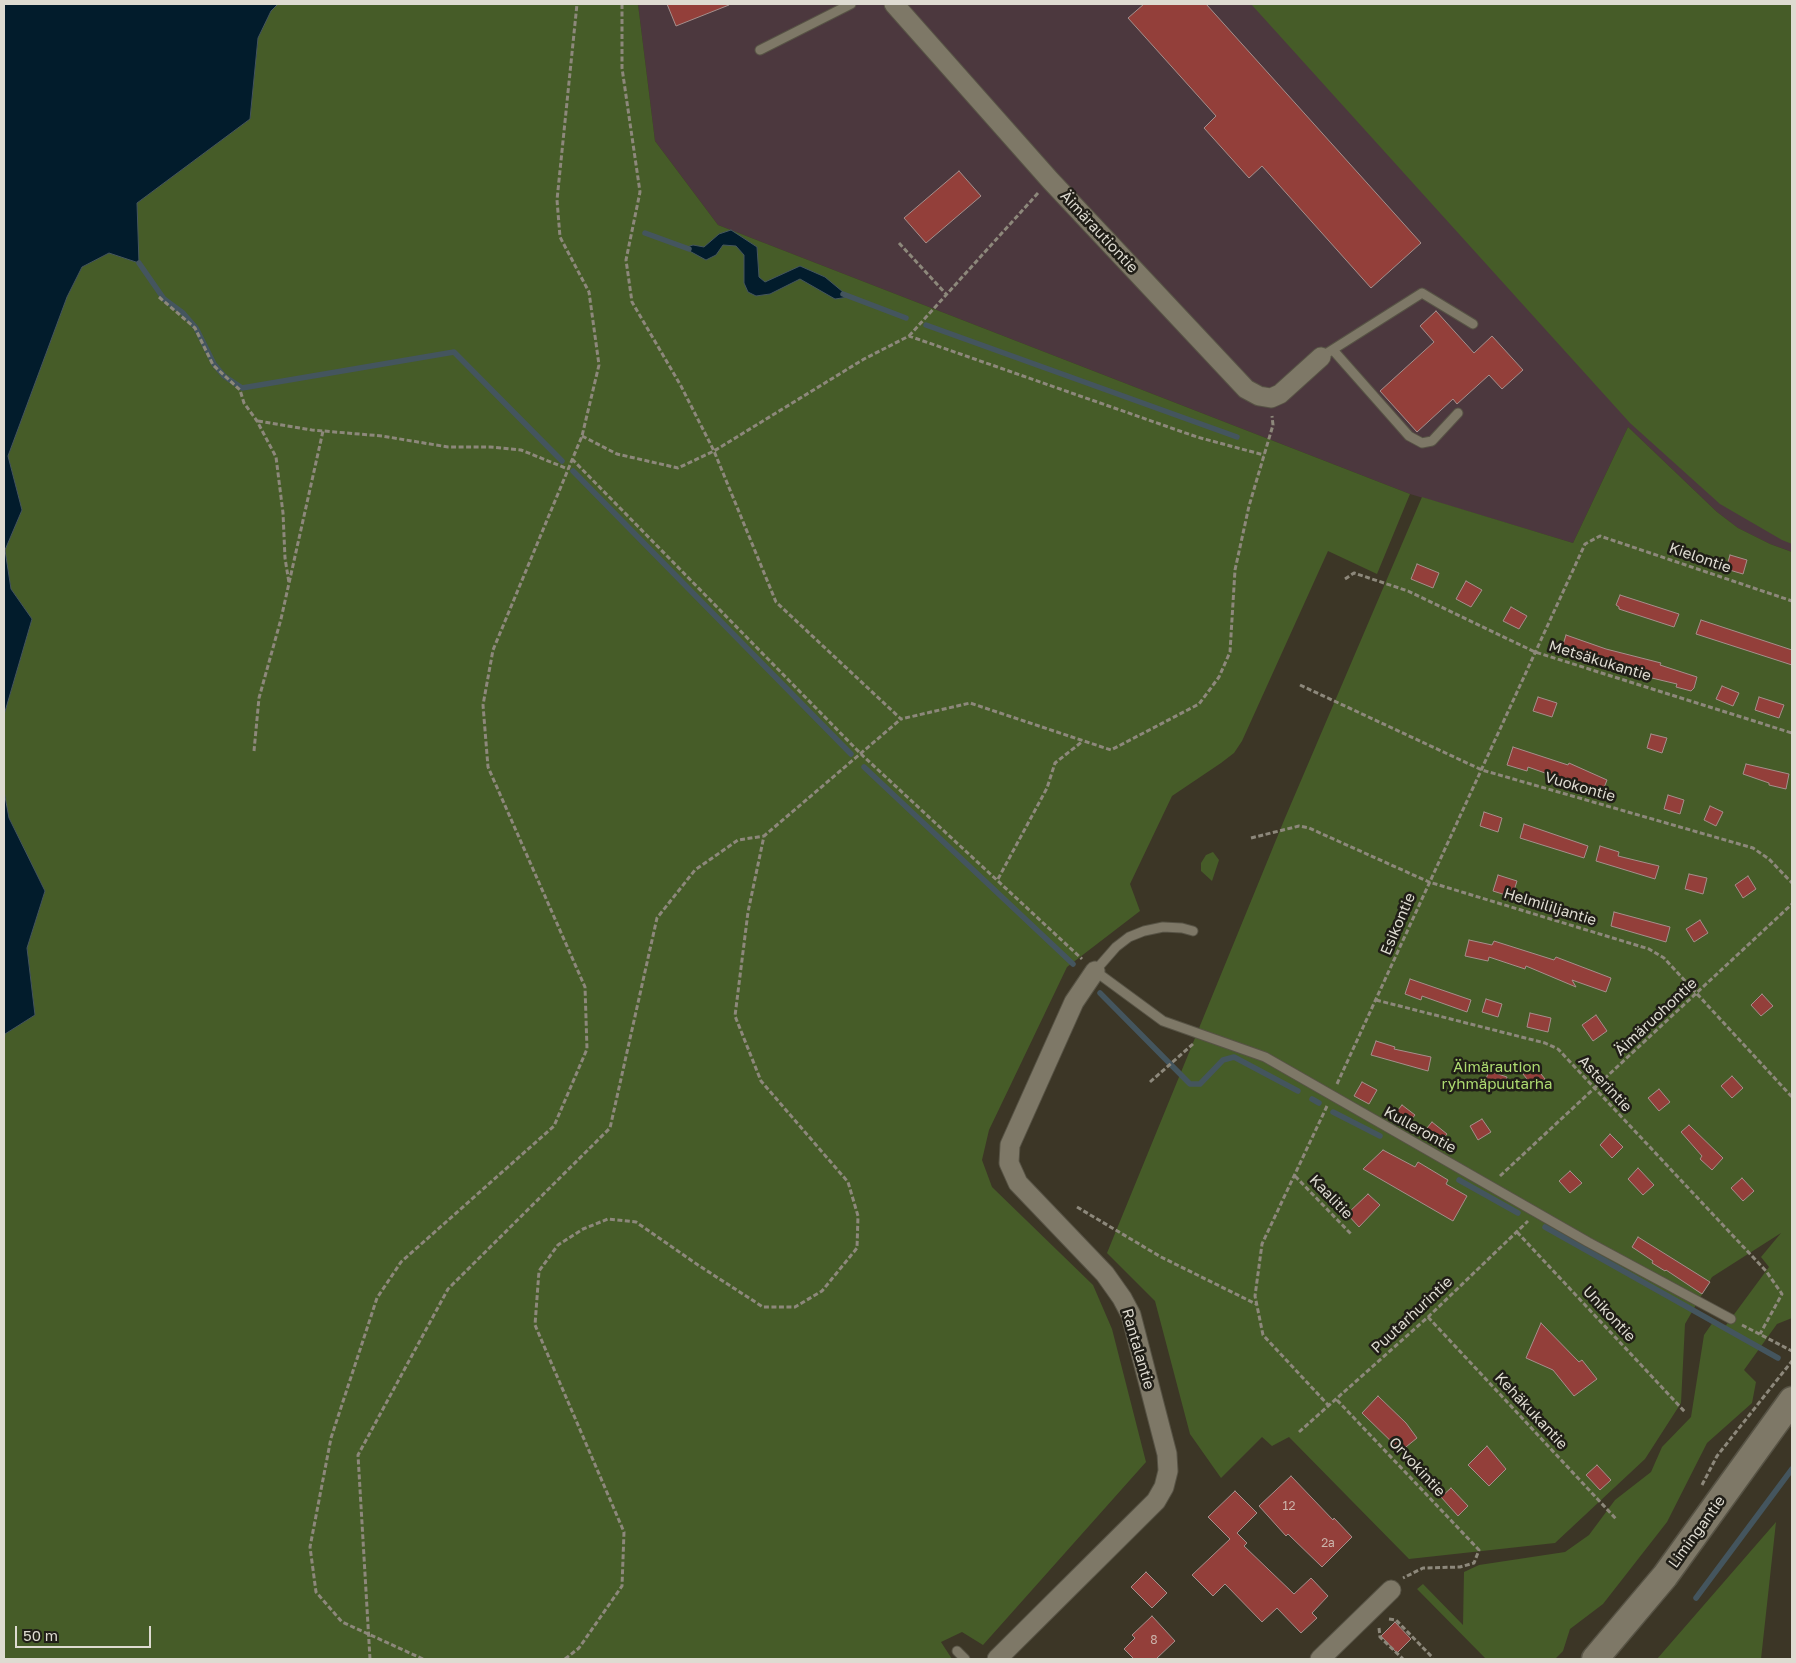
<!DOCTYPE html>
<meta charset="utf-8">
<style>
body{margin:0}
#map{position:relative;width:1796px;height:1663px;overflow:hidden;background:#3c3626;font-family:"Golos Text",sans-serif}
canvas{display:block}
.frame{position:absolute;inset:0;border:5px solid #dedbd1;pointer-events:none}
.scale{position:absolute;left:15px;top:1626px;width:136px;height:22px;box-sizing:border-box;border:2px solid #dedbd1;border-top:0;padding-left:6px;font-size:15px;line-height:18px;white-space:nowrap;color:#dedbd1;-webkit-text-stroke:4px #201e17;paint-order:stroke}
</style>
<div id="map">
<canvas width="1796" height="1663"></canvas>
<div class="frame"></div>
<div class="scale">50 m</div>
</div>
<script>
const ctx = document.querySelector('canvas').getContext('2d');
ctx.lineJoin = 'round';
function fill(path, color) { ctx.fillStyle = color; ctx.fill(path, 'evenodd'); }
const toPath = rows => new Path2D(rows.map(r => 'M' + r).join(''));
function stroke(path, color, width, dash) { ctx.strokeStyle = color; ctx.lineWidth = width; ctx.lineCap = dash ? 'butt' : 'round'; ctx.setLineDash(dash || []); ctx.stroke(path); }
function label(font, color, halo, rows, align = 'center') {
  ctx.font = font + ' "Golos Text",sans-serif'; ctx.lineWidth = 5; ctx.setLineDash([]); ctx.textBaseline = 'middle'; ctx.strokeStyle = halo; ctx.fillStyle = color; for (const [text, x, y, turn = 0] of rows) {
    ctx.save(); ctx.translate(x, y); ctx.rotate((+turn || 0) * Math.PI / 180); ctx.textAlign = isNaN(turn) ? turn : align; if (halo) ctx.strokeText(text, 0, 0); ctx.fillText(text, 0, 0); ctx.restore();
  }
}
fill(toPath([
 [638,4,1792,4,1792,552,1770,544,1738,528,1717,512,1628,427,1573,543,1410,494,718,225,655,141]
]), '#4c383e');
fill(toPath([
 [278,4,638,4,655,141,718,225,1410,494,1377,574,1328,551,1242,741,1234,753,1221,763,1172,796,1130,884,1140,911,1067,967,989,1130,982,1160,992,1187,1093,1285,1112,1329,1146,1462,983,1645,962,1632,941,1642,952,1659,4,1659,4,1042,5,1034,35,1015,27,948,45,891,9,818,4,791,4,715,32,619,11,589,5,550,22,510,8,456,67,297,82,267,109,253,137,203,250,119,258,38,271,11],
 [1251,4,1792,4,1792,544,1782,540,1720,504,1630,423],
 [1628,427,1717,512,1738,528,1770,544,1792,552,1792,1318,1777,1324,1744,1370,1756,1382,1752,1403,1707,1443,1667,1522,1603,1604,1570,1629,1563,1651,1555,1659,1486,1659,1417,1589,1423,1584,1463,1625,1464,1572,1479,1565,1565,1552,1589,1535,1615,1500,1651,1472,1662,1447,1691,1417,1704,1335,1713,1322,1724,1328,1769,1267,1761,1257,1781,1233,1712,1277,1685,1324,1681,1403,1645,1459,1555,1543,1409,1559,1289,1437,1272,1446,1262,1437,1221,1478,1190,1434,1155,1301,1107,1253,1285,818,1422,497,1573,543],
 [1213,852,1219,860,1212,881,1201,871,1201,863,1206,855],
 [1776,1522,1761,1659,1657,1659]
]), '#465c28');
const water = toPath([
 [4,4,278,4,271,11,258,38,250,119,137,203,139,263,109,253,82,267,67,297,8,456,22,510,5,550,11,589,32,619,4,715,4,4],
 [731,230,757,247,759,277,765,282,800,266,825,277,849,297,835,299,800,279,770,294,756,296,748,292,744,283,744,255,736,246,723,245,716,255,706,260,684,248,693,245,704,247,719,234,731,230],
 [4,791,9,818,45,891,27,948,35,1015,5,1034,4,1042,4,791]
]);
fill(water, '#021c2c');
stroke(water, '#44555e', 1);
stroke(toPath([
 [645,233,689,249],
 [139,263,164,299,183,313,196,328,214,364,224,376,242,388,454,352,562,461],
 [843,294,906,318],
 [926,325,1237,437],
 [573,471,851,754],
 [864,767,1073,964],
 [1100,993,1190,1084,1200,1084,1223,1060,1234,1057,1298,1091],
 [1312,1099,1319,1103],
 [1333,1112,1380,1136],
 [1459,1180,1518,1213],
 [1545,1227,1778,1358],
 [1696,1598,1792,1469]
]), '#44555e', 5.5);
const building = toPath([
 [667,4,729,4,729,5,676,26,667,4],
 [1144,4,1206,4,1421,243,1371,288,1262,166,1249,178,1204,128,1216,116,1128,18,1144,4],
 [959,171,981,196,926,243,904,218,959,171],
 [1436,311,1474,353,1492,336,1523,370,1502,389,1489,375,1457,404,1453,399,1417,432,1380,391,1434,342,1420,326,1436,311],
 [1730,555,1747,560,1743,574,1726,569,1730,555],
 [1417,564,1439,573,1433,588,1411,579,1417,564],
 [1466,581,1482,590,1471,607,1456,599,1466,581],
 [1620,595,1679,614,1674,627,1619,609,1619,607,1616,605,1620,595],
 [1511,607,1527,616,1519,629,1503,621,1511,607],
 [1701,620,1792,650,1792,665,1696,634,1701,620],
 [1566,635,1606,649,1661,663,1660,665,1697,677,1694,688,1691,691,1676,687,1677,684,1635,674,1635,671,1562,648,1566,635],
 [1722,686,1739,693,1733,706,1716,699,1722,686],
 [1538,697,1557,703,1552,717,1533,711,1538,697],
 [1759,697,1784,705,1779,718,1755,710,1759,697],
 [1651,734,1667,738,1662,753,1647,748,1651,734],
 [1513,747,1568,765,1569,763,1607,780,1602,793,1566,778,1565,780,1528,767,1527,771,1507,765,1513,747],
 [1746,764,1789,774,1786,789,1769,785,1769,783,1743,774,1746,764],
 [1668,795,1684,800,1680,814,1664,809,1668,795],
 [1710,806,1723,812,1716,826,1704,820,1710,806],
 [1484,812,1502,818,1498,832,1480,826,1484,812],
 [1524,824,1588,846,1584,858,1520,838,1524,824],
 [1600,846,1619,852,1618,856,1659,866,1655,879,1596,861,1600,846],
 [1689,874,1707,878,1703,894,1685,889,1689,874],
 [1498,875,1517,881,1512,897,1493,891,1498,875],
 [1748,876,1756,889,1743,898,1735,885,1748,876],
 [1614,912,1670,927,1666,942,1611,926,1614,912],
 [1700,920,1708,933,1694,942,1686,929,1700,920],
 [1469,940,1492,945,1494,941,1554,960,1556,957,1611,978,1606,992,1572,980,1576,987,1526,966,1525,969,1489,957,1488,961,1465,956,1469,940],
 [1410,979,1471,1000,1467,1012,1422,996,1421,1000,1405,994,1410,979],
 [1762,994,1773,1006,1761,1016,1751,1005,1762,994],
 [1486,999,1502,1004,1498,1017,1482,1012,1486,999],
 [1530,1013,1551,1018,1548,1032,1527,1027,1530,1013],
 [1596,1015,1607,1031,1593,1041,1582,1025,1596,1015],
 [1376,1041,1395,1047,1394,1049,1431,1057,1428,1071,1371,1055,1376,1041],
 [1534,1065,1545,1079,1534,1088,1523,1074,1534,1065],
 [1489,1071,1507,1077,1503,1090,1484,1084,1489,1071],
 [1732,1076,1743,1088,1732,1098,1721,1086,1732,1076],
 [1362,1082,1377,1090,1369,1104,1354,1096,1362,1082],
 [1659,1089,1670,1102,1659,1111,1648,1098,1659,1089],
 [1402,1105,1415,1115,1406,1126,1393,1116,1402,1105],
 [1482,1119,1491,1132,1478,1140,1470,1126,1482,1119],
 [1432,1122,1447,1134,1437,1146,1422,1134,1432,1122],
 [1689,1125,1723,1158,1712,1170,1700,1159,1702,1156,1681,1132,1689,1125],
 [1610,1134,1623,1147,1612,1158,1600,1145,1610,1134],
 [1383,1150,1415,1167,1418,1162,1448,1180,1446,1184,1467,1196,1453,1221,1363,1169,1383,1150],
 [1638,1168,1654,1185,1643,1195,1628,1179,1638,1168],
 [1570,1171,1582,1183,1570,1193,1559,1181,1570,1171],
 [1742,1178,1754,1191,1743,1201,1731,1188,1742,1178],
 [1368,1194,1380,1205,1359,1227,1347,1214,1368,1194],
 [1638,1237,1710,1282,1702,1294,1666,1270,1665,1271,1652,1263,1653,1261,1632,1247,1638,1237],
 [1541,1323,1579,1362,1582,1360,1597,1379,1574,1396,1553,1370,1526,1358,1541,1323],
 [1378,1396,1406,1423,1417,1438,1401,1451,1362,1413,1378,1396],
 [1487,1446,1506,1469,1489,1486,1468,1465,1487,1446],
 [1597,1465,1611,1480,1600,1490,1586,1475,1597,1465],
 [1291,1476,1333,1520,1334,1518,1352,1537,1322,1567,1288,1534,1286,1536,1259,1506,1291,1476],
 [1451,1488,1468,1506,1458,1516,1441,1497,1451,1488],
 [1235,1491,1257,1513,1237,1533,1247,1543,1244,1546,1294,1594,1311,1578,1328,1596,1312,1613,1317,1618,1301,1633,1277,1608,1262,1622,1225,1584,1213,1596,1192,1575,1230,1539,1208,1517,1235,1491],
 [1146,1572,1167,1593,1152,1608,1131,1587,1146,1572],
 [1152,1616,1175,1641,1156,1659,1134,1659,1124,1649,1135,1638,1132,1635,1152,1616],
 [1395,1622,1411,1639,1397,1653,1381,1636,1395,1622]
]);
fill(building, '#933f3a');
stroke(building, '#a58f8c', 1);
const lane = toPath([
 [760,50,851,4],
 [1333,350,1409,436,1422,443,1432,441,1458,413],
 [1321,357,1422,293,1473,324],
 [1193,931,1182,928,1163,927,1144,931,1129,937,1116,947,1095,971,1163,1021,1265,1057,1588,1242,1731,1319],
 [957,1651,965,1659]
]);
const street = toPath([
 [894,4,1050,180,1246,389,1259,396,1271,398,1280,394,1321,357],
 [997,1659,1156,1501,1164,1487,1168,1471,1167,1454,1131,1315,1122,1298,1105,1274,1018,1183,1009,1163,1010,1145,1074,1002,1095,971],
 [1320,1659,1391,1590]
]);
const secondary = toPath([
 [1595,1659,1665,1576,1792,1400]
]);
stroke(lane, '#575345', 11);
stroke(street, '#575345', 21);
stroke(secondary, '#575345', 29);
stroke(toPath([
 [622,4,622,68,640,192,626,260,632,302,681,386,714,451,776,602,901,719,970,703,1111,750,1199,704,1219,677,1230,652,1235,570,1249,506,1273,425,1272,416],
 [899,243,946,294],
 [159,297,195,328,213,365,240,390,244,403,257,421,276,457,283,513,285,558,289,583],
 [909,336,1039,192],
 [258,421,312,430,382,436,448,447,490,447,521,450,568,469],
 [582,436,617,454,678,468,714,451,864,359,909,336,1197,437,1264,455],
 [572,459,861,754,1082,959],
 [1345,579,1354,573,1408,591,1535,652,1792,733],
 [1300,685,1482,770,1753,848,1769,859,1792,883],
 [254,751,259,698,281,619,323,431],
 [1251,838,1299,826,1309,828,1429,882,1649,949,1664,958,1792,1097],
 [998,879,1047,788,1055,763,1083,741],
 [1376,1000,1545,1043,1558,1049,1766,1271,1782,1294,1760,1334],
 [1150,1082,1193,1044],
 [1337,1084,1585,544,1600,536,1792,601],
 [1327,1106,1262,1244,1255,1296,1263,1335,1329,1406],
 [1295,1176,1351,1234],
 [1500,1176,1792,904],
 [1077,1207,1161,1257,1256,1304],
 [1517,1232,1685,1412],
 [1428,1317,1617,1520],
 [1742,1325,1792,1351],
 [1337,1400,1479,1550,1474,1563,1460,1567,1423,1568,1403,1578],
 [1299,1432,1428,1317,1528,1221],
 [1702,1485,1717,1456,1792,1361],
 [1389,1619,1396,1620,1433,1658],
 [1379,1628,1380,1637,1403,1659],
 [370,1659,358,1455,448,1289,610,1128,657,918,695,870,738,840,764,836],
 [423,1659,342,1622,316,1592,310,1547,331,1438,377,1298,401,1262,554,1126,587,1049,585,987,488,767,483,705,493,650,582,436,599,365,589,292,560,237,557,200,577,4],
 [565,1659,579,1648,622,1586,624,1532,535,1325,539,1271,558,1245,583,1229,608,1219,636,1222,698,1265,763,1307,795,1307,822,1291,857,1248,858,1216,848,1182,761,1081,735,1016,748,912,764,836,901,719]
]), '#8d887b', 3, [5, 2.5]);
stroke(lane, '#7e7867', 9);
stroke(street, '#7e7867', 19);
stroke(secondary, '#7e7867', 26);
label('12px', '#cbb4ab', null, [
 ["12",1289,1506],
 ["2a",1328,1543],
 ["8",1154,1640]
]);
label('15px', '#dedbd1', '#201e17', [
 ["Äimärautiontie",1099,232,47],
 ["Kielontie",1700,558,19],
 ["Metsäkukantie",1600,661,17],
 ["Vuokontie",1580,787,16],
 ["Helmililjantie",1550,907,17],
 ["Esikontie",1398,924,-67],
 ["Äimäruohontie",1656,1017,-43],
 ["Asterintie",1605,1084,47],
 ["Kullerontie",1420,1130,29],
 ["Kaalitie",1331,1197,46],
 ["Unikontie",1609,1314,47],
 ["Puutarhurintie",1412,1315,-43],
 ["Rantalantie",1138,1349,74],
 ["Kehäkukantie",1531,1411,47],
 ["Orvokintie",1417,1467,47],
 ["Limingantie",1697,1532,-54]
]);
label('15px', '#aedc71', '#201e17', [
 ["Äimäraution",1497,1067],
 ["ryhmäpuutarha",1497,1084]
]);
</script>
